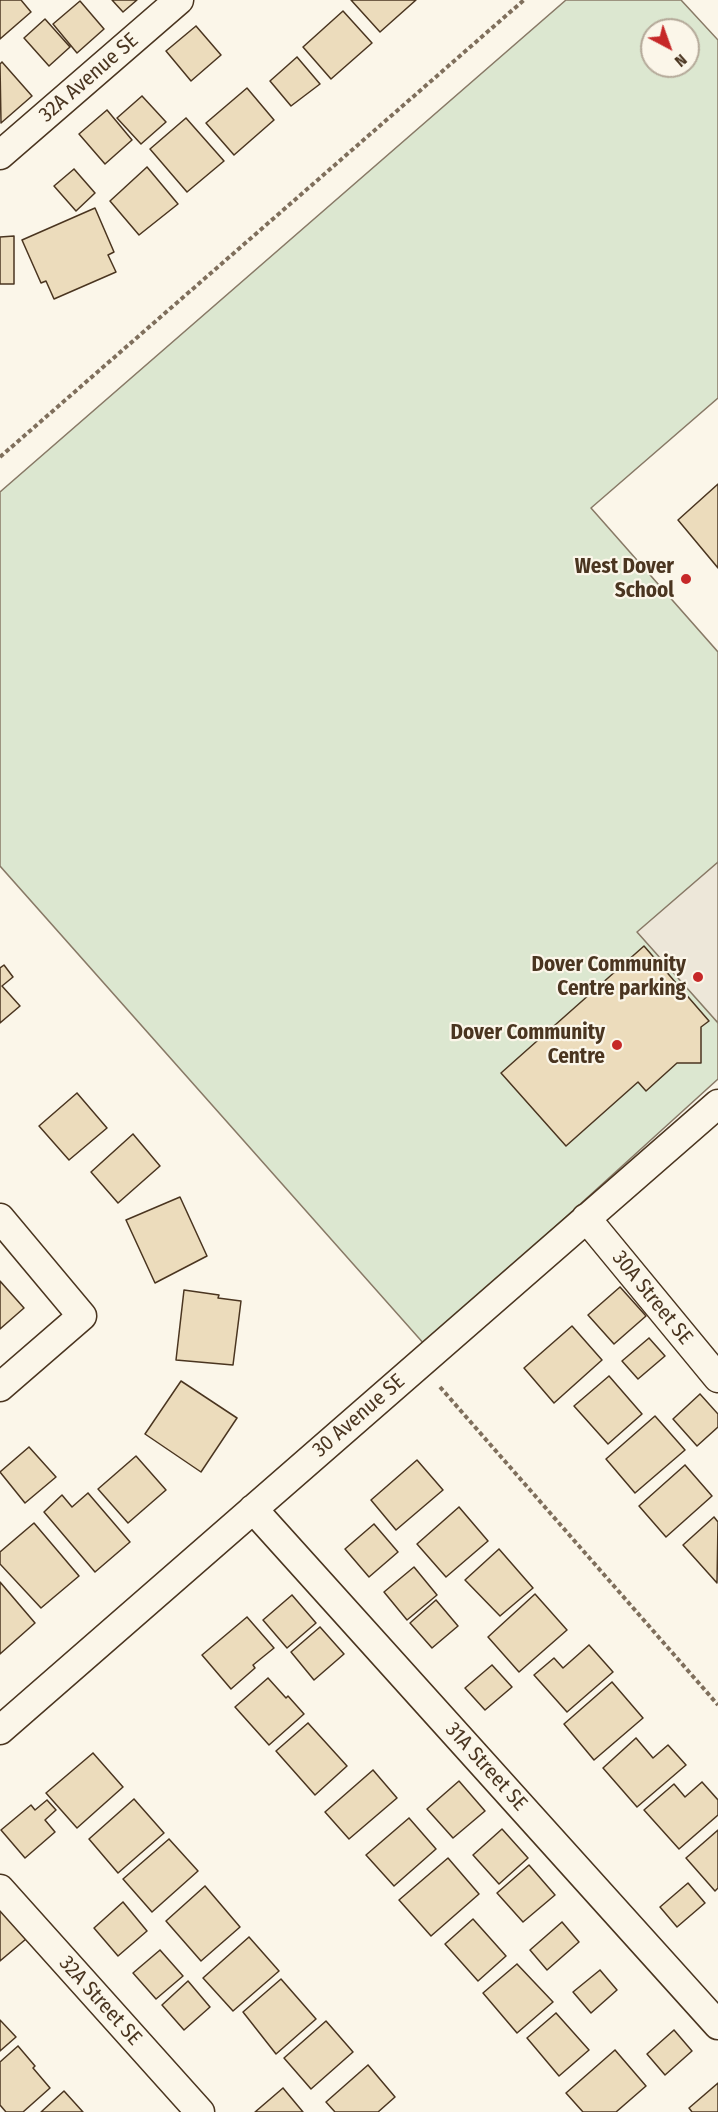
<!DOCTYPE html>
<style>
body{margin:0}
#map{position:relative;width:718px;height:2112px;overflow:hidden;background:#fbf6e9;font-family:"Fira Sans Condensed",sans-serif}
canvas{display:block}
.north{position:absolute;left:640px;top:18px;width:60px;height:60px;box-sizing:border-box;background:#fbf6e9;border:2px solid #b4a999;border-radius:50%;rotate:139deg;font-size:16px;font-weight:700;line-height:24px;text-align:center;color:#4a3520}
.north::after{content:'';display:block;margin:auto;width:21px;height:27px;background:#c62828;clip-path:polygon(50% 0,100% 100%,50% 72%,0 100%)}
</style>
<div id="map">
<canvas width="718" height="2112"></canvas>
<div class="north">N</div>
</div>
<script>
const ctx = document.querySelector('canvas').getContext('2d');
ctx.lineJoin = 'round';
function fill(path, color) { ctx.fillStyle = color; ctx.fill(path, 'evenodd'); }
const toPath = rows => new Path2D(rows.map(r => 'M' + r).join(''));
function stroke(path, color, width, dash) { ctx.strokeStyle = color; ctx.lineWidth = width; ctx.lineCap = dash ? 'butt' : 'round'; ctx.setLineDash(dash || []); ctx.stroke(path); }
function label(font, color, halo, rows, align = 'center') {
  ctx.font = font + ' "Fira Sans Condensed",sans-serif'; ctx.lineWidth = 4.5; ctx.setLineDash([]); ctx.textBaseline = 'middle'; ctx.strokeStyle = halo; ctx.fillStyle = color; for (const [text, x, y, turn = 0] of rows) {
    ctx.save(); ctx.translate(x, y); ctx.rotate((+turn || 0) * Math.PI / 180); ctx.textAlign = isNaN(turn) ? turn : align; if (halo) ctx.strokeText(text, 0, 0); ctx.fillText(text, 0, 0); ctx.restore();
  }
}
const green = toPath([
 [566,0,681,0,718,40,718,398,591,508,718,652,718,1079,425,1345,0,866,0,492,566,0],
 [652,30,688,30,688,66,652,66,652,30]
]);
fill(green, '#dce7d0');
stroke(green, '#887966', 1.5);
const parking = toPath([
 [718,862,718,1023,637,932,718,862]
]);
fill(parking, '#ede7d9');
stroke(parking, '#887966', 1.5);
const building = toPath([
 [0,0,21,0,31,12,0,39,0,0],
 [112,0,137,0,123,12,112,0],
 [351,0,416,0,380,32,351,0],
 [80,1,104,29,77,53,53,24,80,1],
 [343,11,372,43,331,79,303,47,343,11],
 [45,19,70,47,49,66,24,38,45,19],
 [196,26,221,55,191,81,166,51,196,26],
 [297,57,320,84,291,106,270,81,297,57],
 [2,62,32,96,1,123,0,64,2,62],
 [247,88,274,120,234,155,206,123,247,88],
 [142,96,166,122,141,144,117,118,142,96],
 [107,110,132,140,105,164,79,134,107,110],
 [186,118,224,161,187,192,150,149,186,118],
 [147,167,178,204,139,235,110,201,147,167],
 [74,169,95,193,76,211,54,186,74,169],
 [95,208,114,252,108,255,116,272,54,299,46,281,41,283,22,240,95,208],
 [14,236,14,284,0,284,0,237,14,236],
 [718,484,718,568,678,520,718,484],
 [644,946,709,1021,701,1027,701,1063,677,1063,646,1091,638,1082,566,1146,501,1073,644,946],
 [4,965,13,977,2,986,20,1006,0,1023,0,968,4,965],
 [77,1093,107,1128,69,1160,39,1126,77,1093],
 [133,1134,160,1166,118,1203,91,1172,133,1134],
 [180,1197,207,1256,155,1283,126,1220,180,1197],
 [0,1281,24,1308,0,1329,0,1281],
 [620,1287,646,1316,614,1344,588,1315,620,1287],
 [184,1290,219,1295,218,1298,241,1301,233,1365,176,1360,184,1290],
 [572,1326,602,1360,554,1403,524,1368,572,1326],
 [649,1338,665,1356,638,1379,622,1361,649,1338],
 [609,1376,642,1414,608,1444,574,1406,609,1376],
 [181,1381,237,1418,201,1472,145,1434,181,1381],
 [700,1394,718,1414,718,1427,697,1446,673,1419,700,1394],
 [655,1416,685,1450,635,1493,606,1459,655,1416],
 [29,1447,56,1477,25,1503,0,1472,29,1447],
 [136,1456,166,1490,128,1523,98,1489,136,1456],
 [417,1460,443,1490,396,1530,371,1500,417,1460],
 [685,1465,712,1496,666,1537,639,1506,685,1465],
 [88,1493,130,1542,95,1572,44,1512,62,1495,72,1507,88,1493],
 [459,1507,488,1541,446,1577,417,1544,459,1507],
 [714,1517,718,1522,717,1583,683,1545,714,1517],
 [34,1523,79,1576,41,1608,0,1564,0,1552,34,1523],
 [374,1524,398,1552,369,1577,345,1549,374,1524],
 [499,1549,533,1588,500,1616,465,1580,499,1549],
 [414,1567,437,1595,407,1620,384,1592,414,1567],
 [0,1582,35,1623,0,1654,0,1582],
 [535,1594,567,1630,519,1672,488,1637,535,1594],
 [292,1595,316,1623,287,1648,263,1620,292,1595],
 [436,1600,458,1626,432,1648,410,1623,436,1600],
 [247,1617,274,1648,253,1665,255,1668,231,1689,202,1655,247,1617],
 [320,1627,344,1654,314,1680,291,1652,320,1627],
 [589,1645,613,1672,567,1712,534,1675,554,1658,563,1668,589,1645],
 [492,1665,512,1687,485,1710,465,1688,492,1665],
 [268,1678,286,1698,288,1696,304,1714,269,1745,235,1707,268,1678],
 [612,1682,643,1718,594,1760,564,1724,612,1682],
 [308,1723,347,1766,315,1795,276,1751,308,1723],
 [636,1738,653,1758,668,1745,686,1765,637,1807,603,1768,636,1738],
 [93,1753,123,1787,77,1828,46,1793,93,1753],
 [373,1770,397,1798,349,1839,325,1812,373,1770],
 [459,1781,485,1811,453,1838,427,1809,459,1781],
 [702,1782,718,1800,718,1815,679,1849,644,1810,674,1784,685,1797,702,1782],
 [134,1799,164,1833,118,1873,89,1839,134,1799],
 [47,1800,56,1810,45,1820,55,1832,25,1858,1,1830,31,1805,35,1810,47,1800],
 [409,1818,436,1849,394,1886,366,1855,409,1818],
 [502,1829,528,1858,499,1884,473,1855,502,1829],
 [718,1830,718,1888,715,1891,686,1858,718,1830],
 [169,1839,198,1871,152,1912,123,1879,169,1839],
 [448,1858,479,1894,431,1936,399,1900,448,1858],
 [529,1865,555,1895,523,1922,497,1893,529,1865],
 [688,1883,705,1903,677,1927,660,1907,688,1883],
 [205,1886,240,1927,201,1961,166,1921,205,1886],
 [123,1902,147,1931,118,1956,94,1928,123,1902],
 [0,1909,26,1939,0,1961,0,1909],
 [473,1919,506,1956,478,1981,445,1944,473,1919],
 [562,1922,579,1942,547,1970,530,1950,562,1922],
 [249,1937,279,1971,233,2011,203,1978,249,1937],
 [160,1950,183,1976,156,1999,133,1973,160,1950],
 [517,1964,553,2002,517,2033,483,1993,517,1964],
 [600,1970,617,1990,591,2013,573,1992,600,1970],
 [281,1979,316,2019,276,2054,243,2012,281,1979],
 [188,1981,210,2007,184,2030,162,2005,188,1981],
 [556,2013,589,2050,559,2076,527,2038,556,2013],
 [0,2020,16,2037,0,2051,0,2020],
 [326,2021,353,2052,311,2089,284,2058,326,2021],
 [674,2030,692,2051,665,2075,647,2054,674,2030],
 [18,2046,35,2066,33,2068,50,2088,23,2112,6,2112,0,2105,0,2062,18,2046],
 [615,2050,646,2086,616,2112,583,2112,566,2093,615,2050],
 [368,2065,395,2097,378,2112,335,2112,326,2102,368,2065],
 [718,2083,718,2112,692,2112,689,2108,718,2083],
 [283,2088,303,2112,255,2112,283,2088],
 [64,2091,83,2112,41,2112,64,2091]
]);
fill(building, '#ecdcbc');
stroke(building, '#4a3520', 1.5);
const street = toPath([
 [0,155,179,0],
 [0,1218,82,1316,0,1387],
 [586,1218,718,1378],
 [253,1509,718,2025],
 [0,1730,718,1104],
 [0,1889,200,2112]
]);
stroke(street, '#4a3520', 31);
stroke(toPath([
 [0,457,524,0],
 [440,1387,718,1705]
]), '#7f6f5c', 4, [4.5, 3]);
stroke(street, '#fbf6e9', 28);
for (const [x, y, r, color] of [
 [686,579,6,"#c62828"],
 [698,977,6,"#c62828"],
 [617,1045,6,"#c62828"]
]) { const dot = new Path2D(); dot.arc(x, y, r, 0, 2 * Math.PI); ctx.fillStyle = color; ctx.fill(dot); stroke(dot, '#fbf6e9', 2); }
label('21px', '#4a3520', '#fbf6e9', [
 ["32A Avenue SE",89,78,-41],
 ["30A Street SE",652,1298,51],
 ["30 Avenue SE",359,1416,-41],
 ["31A Street SE",486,1767,48],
 ["32A Street SE",100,2001,48]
]);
label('bold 21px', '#4a3520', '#fbf6e9', [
 ["West Dover",674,567],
 ["School",674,591],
 ["Dover Community",686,965],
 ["Centre parking",686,989],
 ["Dover Community",605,1033],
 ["Centre",605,1057]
], 'right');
</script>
